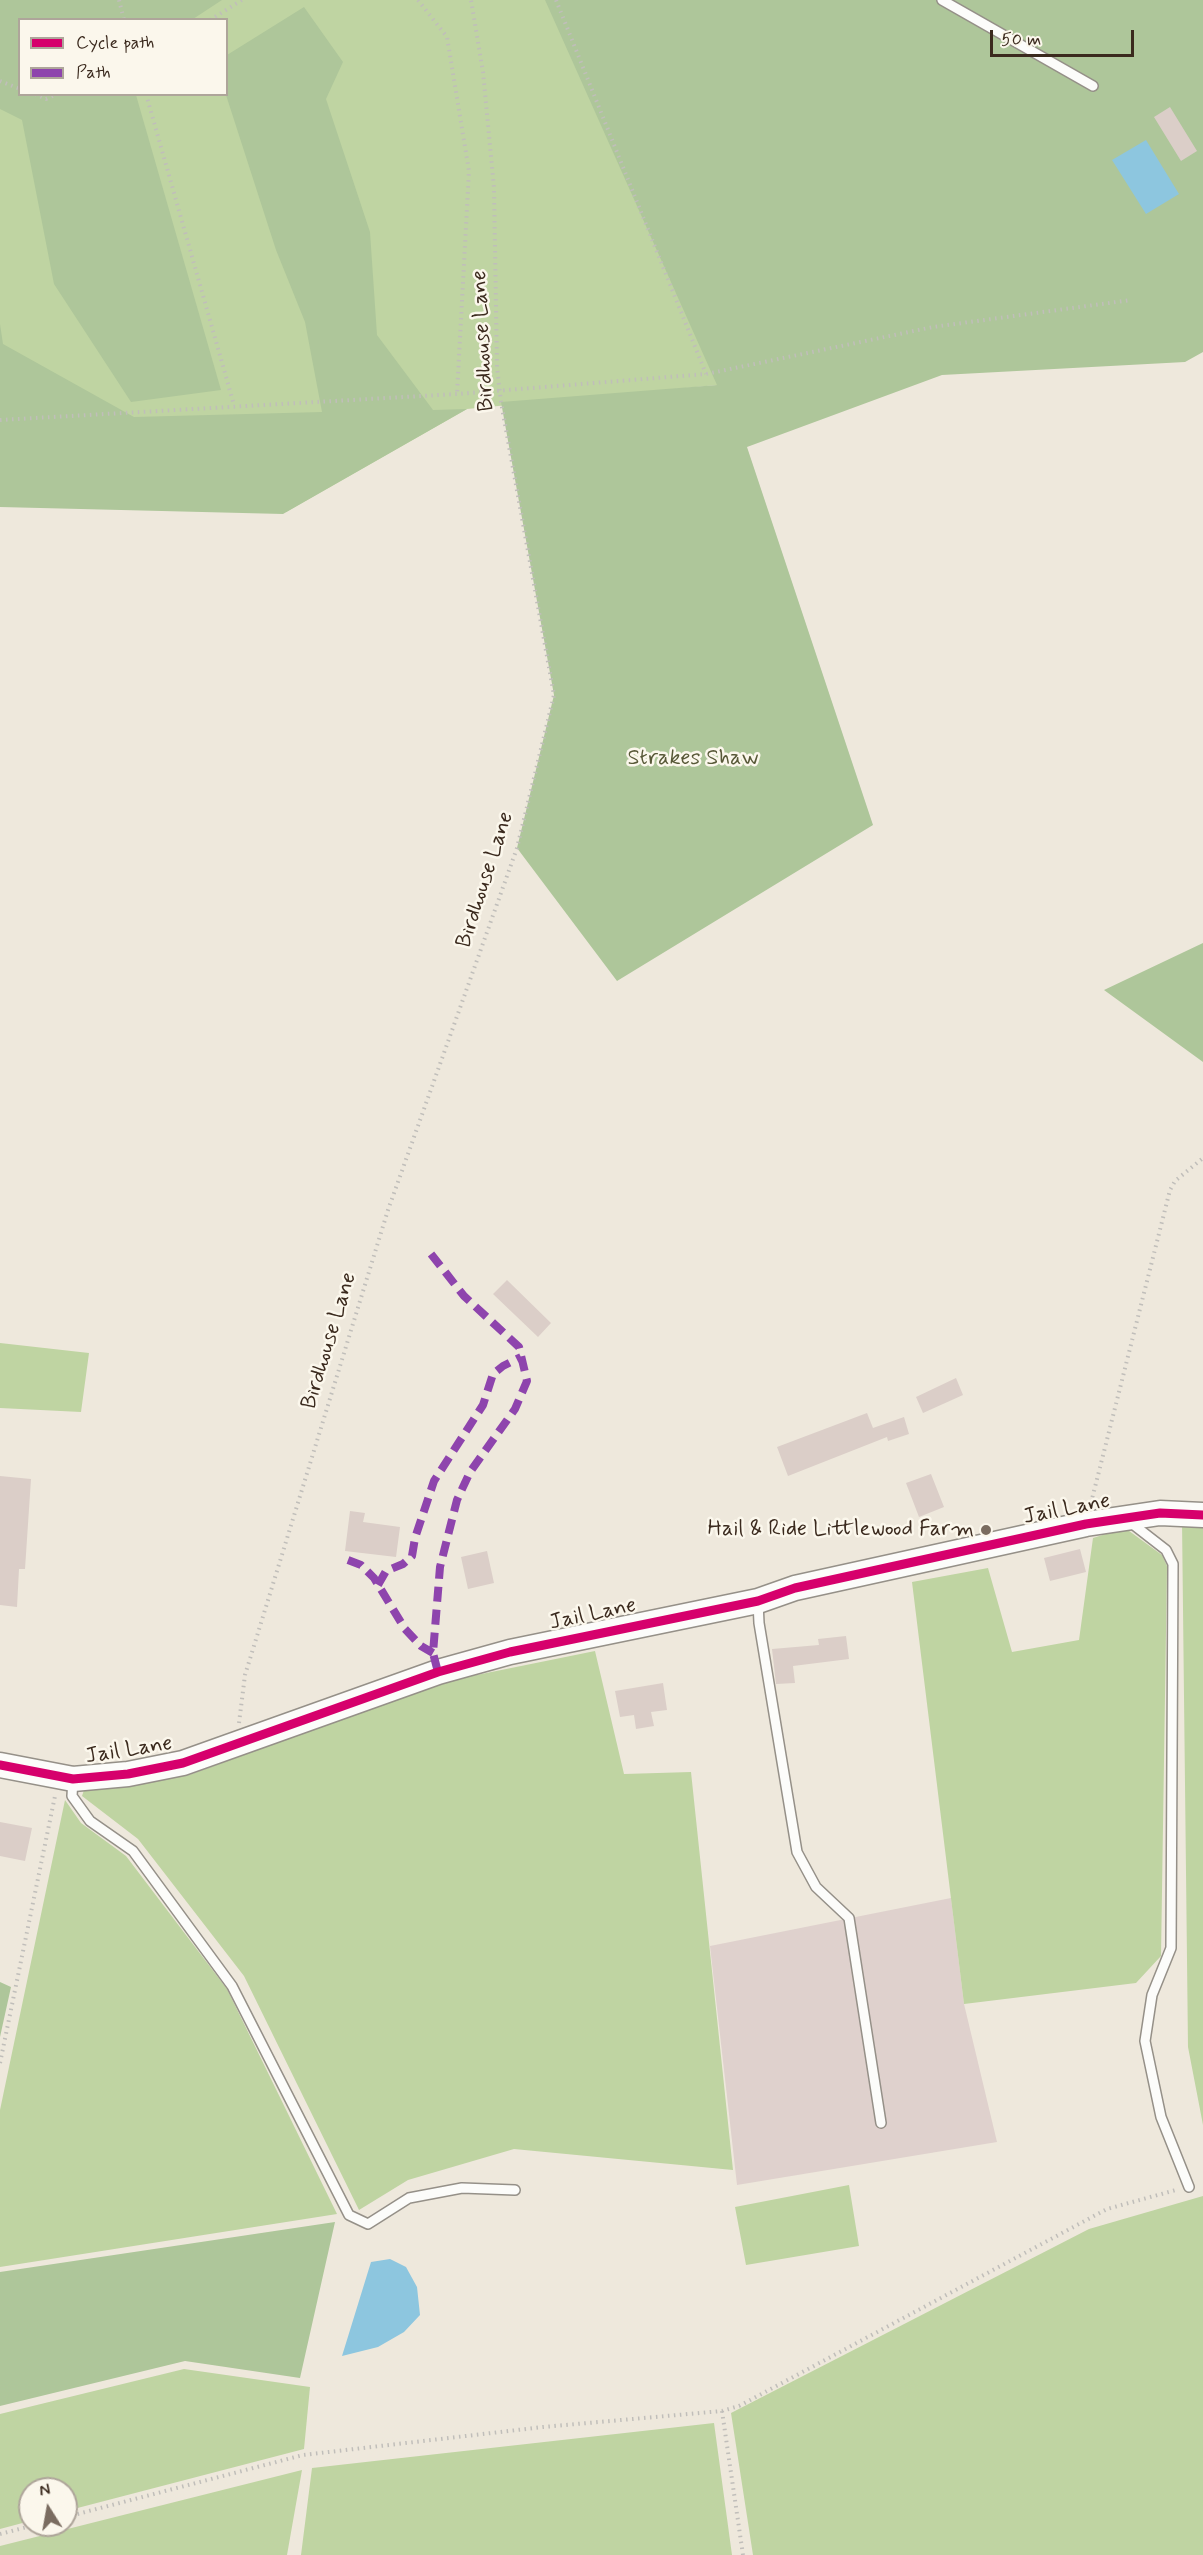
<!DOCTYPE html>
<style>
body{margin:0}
#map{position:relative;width:1203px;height:2555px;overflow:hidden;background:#eee8dc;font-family:Mynerve,sans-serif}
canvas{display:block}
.legend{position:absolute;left:18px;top:18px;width:210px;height:78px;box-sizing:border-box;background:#fbf7ec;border:2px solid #aea59a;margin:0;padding:8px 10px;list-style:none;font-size:18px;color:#3b2a1e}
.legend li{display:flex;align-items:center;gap:12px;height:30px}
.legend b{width:30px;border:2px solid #aea59a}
.north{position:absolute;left:18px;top:2477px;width:60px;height:60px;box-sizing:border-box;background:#fbf7ec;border:2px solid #aea59a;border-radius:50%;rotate:349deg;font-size:16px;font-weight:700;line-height:24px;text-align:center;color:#3b2a1e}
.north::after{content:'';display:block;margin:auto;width:21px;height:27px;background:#7a6c60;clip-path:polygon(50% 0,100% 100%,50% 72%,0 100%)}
.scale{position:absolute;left:990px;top:30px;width:144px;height:27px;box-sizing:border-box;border:3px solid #3b2a1e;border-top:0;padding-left:8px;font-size:18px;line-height:21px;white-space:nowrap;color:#3b2a1e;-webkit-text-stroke:4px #fbf7ec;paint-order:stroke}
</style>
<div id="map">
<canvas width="1203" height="2555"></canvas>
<ul class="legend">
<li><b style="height:8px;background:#d6006c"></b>Cycle path</li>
<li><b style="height:8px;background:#8e44ad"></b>Path</li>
</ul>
<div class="north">N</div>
<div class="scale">50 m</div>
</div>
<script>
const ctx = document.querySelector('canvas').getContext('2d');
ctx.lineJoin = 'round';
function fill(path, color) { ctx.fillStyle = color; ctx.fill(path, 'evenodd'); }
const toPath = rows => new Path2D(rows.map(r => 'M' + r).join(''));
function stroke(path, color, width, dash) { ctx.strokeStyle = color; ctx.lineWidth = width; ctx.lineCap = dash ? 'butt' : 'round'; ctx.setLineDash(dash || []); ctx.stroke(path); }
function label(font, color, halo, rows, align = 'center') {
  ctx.font = font + ' Mynerve,sans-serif'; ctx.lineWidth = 5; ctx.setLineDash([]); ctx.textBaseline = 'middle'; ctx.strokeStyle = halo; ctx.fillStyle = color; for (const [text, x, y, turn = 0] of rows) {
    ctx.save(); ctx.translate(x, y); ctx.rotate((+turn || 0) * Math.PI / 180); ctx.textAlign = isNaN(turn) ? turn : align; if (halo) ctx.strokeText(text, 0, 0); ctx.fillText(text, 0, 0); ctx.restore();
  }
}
fill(toPath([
 [951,1898,964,2004,997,2142,737,2185,710,1946]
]), '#dfd1cd');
fill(toPath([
 [0,0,1203,0,717,385,467,409,286,512,0,506],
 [20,20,226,20,226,94,20,94],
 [0,1343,89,1353,81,1412,0,1408],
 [1182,1521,1203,1522,1203,2125,1188,2047],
 [1125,1528,1162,1555,1167,1566,1161,1956,1136,1983,964,2004,912,1582,988,1568,1012,1652,1079,1640,1093,1538],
 [595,1651,624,1774,691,1772,733,2170,514,2149,408,2180,359,2210,244,1976,138,1839,82,1796,85,1787,189,1775,447,1681],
 [65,1800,81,1823,126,1856,227,1989,337,2214,0,2267,0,2110],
 [849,2185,859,2246,746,2265,735,2207],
 [1203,2196,1203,2555,753,2555,731,2413,1089,2229],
 [184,2369,310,2387,304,2449,66,2511,66,2489,30,2489,30,2521,0,2529,0,2414],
 [714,2423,732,2555,301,2555,312,2468],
 [302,2470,287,2555,0,2555,0,2546]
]), '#bfd4a2');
fill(toPath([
 [0,0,222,0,193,19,20,20,20,94,136,95,221,390,131,402,54,284,22,120,0,109],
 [545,0,1203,0,1203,352,1185,362,942,375,747,447,873,825,617,981,517,848,554,695,501,402,717,385],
 [304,7,343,62,326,99,370,232,377,335,433,410,467,409,283,514,0,507,0,324,3,344,134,417,322,412,305,322,276,250,226,95,227,55],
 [1203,943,1203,1062,1104,990],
 [0,1982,11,1987,0,2037],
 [335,2222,300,2378,185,2361,0,2406,0,2272]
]), '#aec69a');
fill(toPath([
 [1146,140,1179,194,1146,214,1112,160],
 [390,2259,406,2267,417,2287,420,2315,404,2332,378,2347,342,2356,371,2262]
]), '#8dc6df');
fill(toPath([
 [1170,107,1197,151,1181,161,1154,117],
 [507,1280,551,1323,538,1337,493,1294],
 [956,1378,963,1395,923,1413,916,1397],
 [867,1413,873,1428,904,1417,909,1434,888,1441,887,1437,788,1476,777,1447],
 [931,1474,944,1507,919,1517,906,1483],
 [0,1476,31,1479,25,1569,19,1569,17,1607,0,1605],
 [350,1511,365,1513,363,1522,400,1527,396,1557,345,1551],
 [1080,1549,1086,1572,1050,1581,1044,1558],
 [487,1551,494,1583,468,1589,461,1557],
 [846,1636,849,1659,793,1666,795,1683,776,1684,772,1649,819,1645,818,1639],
 [663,1683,667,1710,651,1712,654,1726,636,1729,634,1715,620,1717,615,1691],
 [0,1822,32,1828,25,1861,0,1856]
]), '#dbcec8');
const service = toPath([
 [942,0,1093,86],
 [1130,1522,1166,1550,1173,1564,1171,1948,1152,1995,1145,2041,1161,2117,1189,2187],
 [758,1602,759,1623,797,1852,816,1887,849,1918,881,2123],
 [73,1779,72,1796,90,1821,133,1851,232,1986,349,2215,368,2224,409,2198,462,2188,515,2190]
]);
const tertiary = toPath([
 [0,1765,73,1779,128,1774,183,1763,438,1672,510,1652,758,1601,795,1588,1086,1524,1160,1513,1203,1515]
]);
stroke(service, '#959088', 12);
stroke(tertiary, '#959088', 27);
stroke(toPath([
 [119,0,124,20],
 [418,0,447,37,469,171,457,394],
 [556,0,706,374],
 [210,20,242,0],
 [0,81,20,89],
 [35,94,46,99,57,94],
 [146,94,234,405],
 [0,420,457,394,706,374,933,327,1131,300],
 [1091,1503,1170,1190,1175,1181,1203,1158],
 [239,1723,245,1675,388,1210,517,848,554,695,501,402,497,367,494,188,483,72,471,0],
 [0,2063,55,1796],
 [722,2411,743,2555],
 [66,2517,303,2455,543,2427,722,2411,739,2406,1107,2209,1176,2190],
 [0,2534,35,2525]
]), '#c0beba', 4, [1.5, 4.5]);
stroke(service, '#fcfcfa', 9);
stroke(tertiary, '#fcfcfa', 24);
stroke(toPath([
 [431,1254,464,1296,519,1347,527,1381,515,1409,470,1472,457,1500,440,1567,433,1653,438,1672],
 [348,1560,361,1565,374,1578,405,1629,421,1646,433,1653],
 [378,1585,386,1571,403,1564,412,1556,415,1538,434,1481,483,1405,493,1374,503,1366,521,1357]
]), '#8e44ad', 8, [15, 8]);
stroke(toPath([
 [0,1765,73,1779,128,1774,183,1763,438,1672,510,1652,758,1601,795,1588,1086,1524,1160,1513,1203,1515]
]), '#d6006c', 9);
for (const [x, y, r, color] of [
 [986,1530,6,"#7a6c60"]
]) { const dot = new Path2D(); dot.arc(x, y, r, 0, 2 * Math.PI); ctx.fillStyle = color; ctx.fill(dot); stroke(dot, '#fbf7ec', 2); }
label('22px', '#3b2a1e', '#fbf7ec', [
 ["Birdhouse Lane",484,341,-93],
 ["Birdhouse Lane",486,880,-72],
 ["Birdhouse Lane",330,1341,-73],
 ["Jail Lane",1067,1510,-11],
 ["Jail Lane",593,1615,-12],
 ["Jail Lane",129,1751,-9]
]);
label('22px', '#575837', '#fbf7ec', [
 ["Strakes Shaw",693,759]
]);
label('22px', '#3b2a1e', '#fbf7ec', [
 ["Hail & Ride Littlewood Farm",974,1530]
], 'right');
</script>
